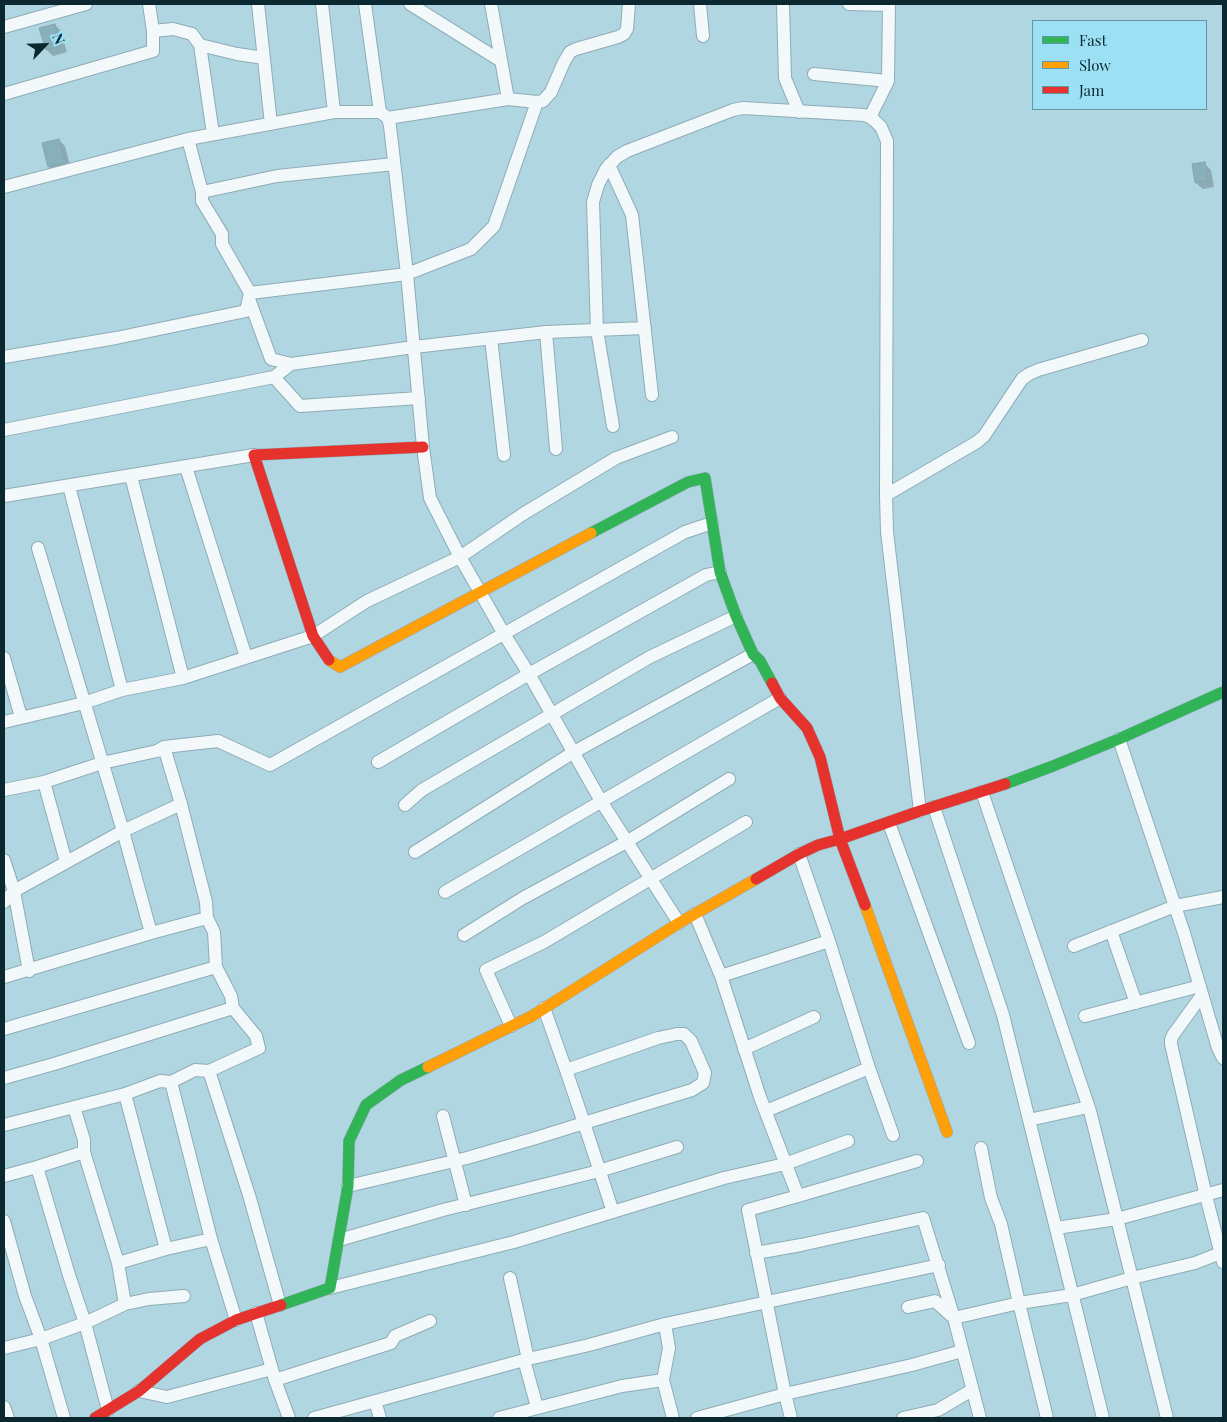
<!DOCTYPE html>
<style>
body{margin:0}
#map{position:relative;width:1227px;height:1422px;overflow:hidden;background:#b0d6e2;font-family:"Playfair Display",serif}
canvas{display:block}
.frame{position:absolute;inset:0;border:5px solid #0b2830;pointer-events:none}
.legend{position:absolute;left:1032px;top:20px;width:175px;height:90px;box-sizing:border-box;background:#9ce0f6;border:1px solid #6296a7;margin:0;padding:6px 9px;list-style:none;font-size:15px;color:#0b2830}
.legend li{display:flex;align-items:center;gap:10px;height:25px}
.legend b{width:25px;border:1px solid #6296a7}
.north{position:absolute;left:20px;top:20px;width:50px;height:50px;-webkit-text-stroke:4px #9ce0f6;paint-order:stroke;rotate:66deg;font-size:14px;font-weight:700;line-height:20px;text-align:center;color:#0b2830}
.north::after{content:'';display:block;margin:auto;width:18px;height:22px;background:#0b2830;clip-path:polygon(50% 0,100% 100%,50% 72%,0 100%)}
</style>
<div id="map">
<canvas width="1227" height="1422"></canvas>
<div class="frame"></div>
<ul class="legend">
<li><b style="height:6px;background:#30b455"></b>Fast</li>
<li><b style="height:6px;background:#ff9f0a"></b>Slow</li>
<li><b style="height:6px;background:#e5322d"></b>Jam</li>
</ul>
<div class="north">N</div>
</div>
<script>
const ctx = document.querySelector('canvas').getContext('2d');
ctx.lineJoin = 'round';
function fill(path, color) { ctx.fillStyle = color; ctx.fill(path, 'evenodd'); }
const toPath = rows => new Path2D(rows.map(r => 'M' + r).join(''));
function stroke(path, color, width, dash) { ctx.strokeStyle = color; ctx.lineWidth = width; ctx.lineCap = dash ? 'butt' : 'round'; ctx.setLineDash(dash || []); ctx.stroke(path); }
fill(toPath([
 [55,25,61,31,67,52,53,56,47,50],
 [59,140,65,146,71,169,55,173,49,166],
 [1205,164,1211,170,1214,187,1203,189,1196,183]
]), '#0003');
const building = toPath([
 [55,24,62,46,46,50,39,28,55,24],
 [59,139,66,163,48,167,42,143,59,139],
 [1205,162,1208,181,1195,183,1192,164,1205,162]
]);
fill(building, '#88b0bb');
stroke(building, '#86a4ad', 1);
const street = toPath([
 [258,4,271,124],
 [322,4,334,112],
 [365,4,380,112,388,118,390,126,407,274,423,447,430,498,460,557,504,634,529,674,601,801,679,923],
 [410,4,501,61],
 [700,4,703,36],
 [783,4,785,78,799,112],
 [849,4,889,5],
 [4,27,86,4],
 [153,31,173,29,192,34,200,45,237,54,264,58],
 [200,45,213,134],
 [814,74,888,81],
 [4,94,153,51,153,31,149,4],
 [508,99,537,102,543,101,551,92,564,62,570,52,576,49,618,37,624,34,627,29,629,4],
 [870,117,888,81,889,4],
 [388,118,508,99,491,4],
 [609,165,632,215,652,395],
 [4,187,188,139],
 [202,192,277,176,394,164],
 [250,293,407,274,471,249,494,226,537,102],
 [249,299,271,359,291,364],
 [546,332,556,449],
 [491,338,504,455],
 [4,357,116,338,246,311,250,293,222,244,222,234,202,201,202,192,188,139,334,112,380,112],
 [274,377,300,406,419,398],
 [613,426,597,330,593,202,598,185,606,169,617,157,627,151,733,110,743,108,864,115,870,117,875,121,881,127,887,141,886,495,887,532,920,811],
 [4,430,274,377,291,364,414,347,546,332,645,328],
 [186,467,246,657],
 [131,476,183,678],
 [69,486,122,690],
 [886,495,977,442,984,436,1022,379,1029,374,1038,370,1142,340],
 [4,496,254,455],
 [38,548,123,831,151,933],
 [4,658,21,717],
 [4,722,84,703,122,690,183,678,313,636,367,601,460,557,523,514,616,458,672,437],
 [1119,739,1184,933,1218,1048,1223,1058],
 [378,762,529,674,706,575,720,572],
 [44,782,66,862],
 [4,790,44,782,102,763,157,751,164,747],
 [982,792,1090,1111,1167,1418],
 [405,805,422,790,650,657,736,616],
 [934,807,1003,1015,1103,1418],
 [889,823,969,1043],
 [415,852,574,752,753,654],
 [799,854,829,941,869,1068,893,1135],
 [4,860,14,891,29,971],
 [445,892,780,698],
 [4,902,14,891,123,831,181,804],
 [695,914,721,976,829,941],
 [1111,931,1136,1003],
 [464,935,523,898,628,841,729,779],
 [1074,946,1175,906,1223,897],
 [721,976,760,1097,798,1196,917,1161],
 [4,977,151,933,207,918],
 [1202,995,1173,1035,1171,1040,1171,1044,1206,1196,1223,1262],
 [544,1008,566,1070],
 [1085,1016,1200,986],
 [511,1026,486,970,544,942,746,822],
 [4,1029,216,967],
 [744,1049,814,1017],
 [209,1071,249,1195,280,1305],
 [4,1078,54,1064,233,1008],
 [171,1082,211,1239],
 [125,1094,166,1249],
 [74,1107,84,1140,84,1152,118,1263],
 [766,1111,869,1068],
 [443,1116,466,1205],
 [1029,1120,1088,1107],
 [4,1125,125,1094,160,1081,171,1082,195,1070,209,1071,259,1048,256,1036,233,1008,231,996,216,967,214,932,207,918,206,902,181,804,164,747,218,741,270,765,685,532,712,523],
 [981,1148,991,1198,1001,1224,1019,1303,1047,1418],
 [37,1167,69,1275,85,1323,108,1410],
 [4,1176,37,1167,84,1152],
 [348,1186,467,1158,536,1138,584,1123,692,1090,703,1083,705,1073,691,1041,684,1034,677,1034,658,1038,566,1070,584,1123,613,1212],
 [4,1221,25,1296,41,1339,64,1418],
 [1056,1228,1117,1219,1223,1190],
 [339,1240,443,1210,599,1171,677,1147],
 [756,1253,801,1245,923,1218,954,1318,980,1418],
 [510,1278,528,1359],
 [330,1288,514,1242,724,1178,785,1164,848,1141],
 [125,1304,118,1263,166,1249,211,1239,236,1320],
 [908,1307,935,1301,954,1318,1019,1303,1072,1295,1132,1278,1195,1263,1223,1252],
 [256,1313,275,1380,391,1343,395,1336,430,1321],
 [665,1324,669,1348,663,1380,673,1418],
 [4,1348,41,1339,85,1323,125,1304,149,1299,184,1296],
 [524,1360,537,1407],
 [275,1380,289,1418],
 [139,1391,167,1397,272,1369],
 [375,1401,380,1418],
 [4,1407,8,1418],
 [314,1418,524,1360,589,1345,665,1324,939,1265],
 [499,1418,622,1386,663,1380],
 [697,1418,785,1394,912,1365,962,1351],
 [791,1418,785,1394,748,1210,798,1196],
 [903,1418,938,1410,972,1390]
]);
const fast = toPath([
 [591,533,688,482,705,478,720,572,736,616,753,654,760,661,772,683],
 [1005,784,1053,766,1119,739,1223,692],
 [281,1305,330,1288,348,1186,349,1141,366,1105,401,1080,428,1067]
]);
const slow = toPath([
 [329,660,340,667,591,533],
 [865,905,947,1132],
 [428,1067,532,1016,679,923,756,879]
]);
const jam = toPath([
 [329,660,313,636,254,455,423,447],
 [772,683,780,698,807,728,820,757,840,839,865,905],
 [756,879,799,854,818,845,840,839,920,811,1005,784],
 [95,1418,139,1391,200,1339,236,1320,281,1305]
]);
stroke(street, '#8eacb5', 14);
stroke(fast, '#8eacb5', 12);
stroke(slow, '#8eacb5', 12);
stroke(jam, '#8eacb5', 12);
stroke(street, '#f3f9fb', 12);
stroke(fast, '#30b455', 11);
stroke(slow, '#ff9f0a', 11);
stroke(jam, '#e5322d', 11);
</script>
